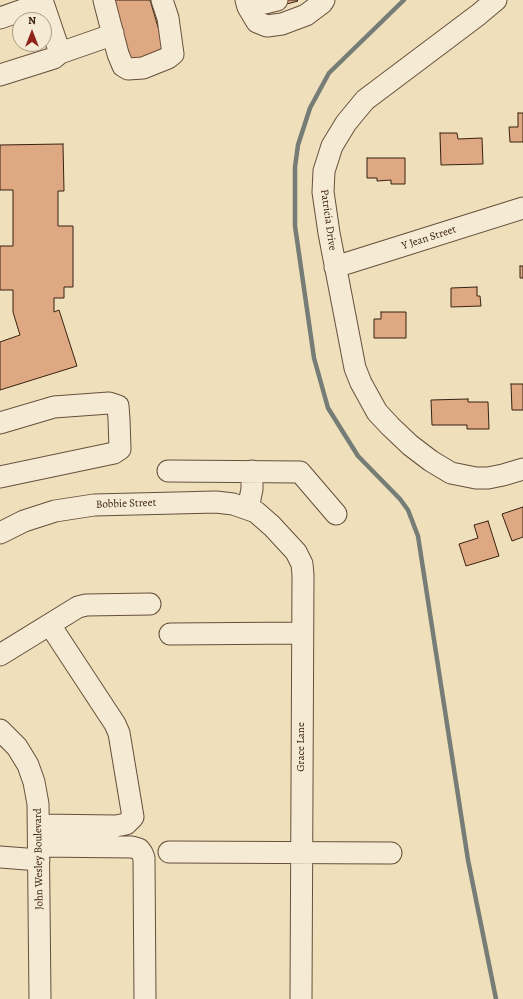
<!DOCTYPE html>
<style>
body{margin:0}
#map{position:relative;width:523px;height:999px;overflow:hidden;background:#efdfbb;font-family:Alegreya,serif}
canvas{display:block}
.north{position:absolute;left:12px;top:12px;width:40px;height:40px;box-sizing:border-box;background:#f5ead3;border:1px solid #a99a85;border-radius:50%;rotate:0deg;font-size:11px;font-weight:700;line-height:16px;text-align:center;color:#382111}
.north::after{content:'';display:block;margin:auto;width:14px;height:18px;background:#8f2418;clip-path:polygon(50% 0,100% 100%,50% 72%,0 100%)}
</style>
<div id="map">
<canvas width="523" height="999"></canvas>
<div class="north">N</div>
</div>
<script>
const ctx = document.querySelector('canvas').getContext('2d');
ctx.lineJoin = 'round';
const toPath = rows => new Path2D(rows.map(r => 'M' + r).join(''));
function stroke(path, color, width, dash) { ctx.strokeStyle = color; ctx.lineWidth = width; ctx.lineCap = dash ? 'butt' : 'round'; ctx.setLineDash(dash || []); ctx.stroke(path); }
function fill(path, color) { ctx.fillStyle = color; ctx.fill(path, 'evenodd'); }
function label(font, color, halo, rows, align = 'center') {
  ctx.font = font + ' Alegreya,serif'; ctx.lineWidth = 3.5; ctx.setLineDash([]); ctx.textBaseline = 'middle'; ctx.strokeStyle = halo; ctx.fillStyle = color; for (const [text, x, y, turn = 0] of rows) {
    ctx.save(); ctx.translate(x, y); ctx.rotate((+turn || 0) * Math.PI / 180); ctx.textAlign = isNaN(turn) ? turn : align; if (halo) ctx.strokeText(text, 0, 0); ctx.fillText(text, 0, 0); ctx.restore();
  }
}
stroke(toPath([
 [404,0,329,73,310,108,298,145,295,167,295,226,314,358,328,408,358,456,400,499,408,510,418,536,468,860,496,999]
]), '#757d76', 4.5);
const building = toPath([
 [113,0,150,0,166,54,132,64,113,0],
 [278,0,297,0,298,1,279,6,278,0],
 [518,113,523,113,523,142,510,142,509,127,518,127,518,113],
 [440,133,457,133,458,139,482,138,483,164,441,165,440,133],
 [63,144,64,191,58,191,58,226,73,226,73,287,64,287,64,298,54,298,54,312,59,310,77,366,0,390,0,342,20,335,13,312,13,290,0,290,0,246,13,246,13,190,0,190,0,145,63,144],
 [367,158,405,158,405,184,391,184,391,180,377,181,377,178,367,178,367,158],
 [520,266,523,266,523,278,520,278,520,266],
 [477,287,477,296,480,296,481,306,451,307,451,288,477,287],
 [381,312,406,312,406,338,374,338,374,319,381,319,381,312],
 [511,384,523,384,523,410,512,410,511,384],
 [468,399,468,402,488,402,489,429,467,429,467,425,432,425,431,400,468,399],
 [523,507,523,537,512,541,502,514,523,507],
 [488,521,499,556,466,566,459,544,478,538,474,525,488,521]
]);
fill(building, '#dda882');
stroke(building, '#382111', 1);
const minor = toPath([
 [104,0,118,54,123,66,128,69,143,68,168,58,173,54,168,18,162,0],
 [246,0,248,7,257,22,267,26,282,24,306,15,322,3,324,0],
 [496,0,478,15,365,100,346,123,332,146,324,171,323,192,329,233,355,368,361,383,377,412,390,426,410,445,431,461,451,473,476,478,488,478,503,475,523,469],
 [248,7,277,0],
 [0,18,43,3],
 [60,53,103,38,113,33],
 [0,75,54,58,60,53,42,0],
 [335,267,523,208],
 [0,423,54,407,109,403,118,406,119,419,120,449,114,453,0,477],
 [168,471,300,472,336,514],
 [248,509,252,489,252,471],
 [0,533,24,521,55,511,94,505,216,502,233,504,256,512,272,526,296,552,302,564,303,575,301,999],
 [170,634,302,633],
 [0,655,78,607,86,605,150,604],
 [0,730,17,747,28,765,34,782,38,804,40,999],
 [39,825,116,826,126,824,133,817,119,733,115,724,50,625],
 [39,846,132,847,139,849,142,853,144,858,145,999],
 [169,852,391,853],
 [0,857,39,860]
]);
stroke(minor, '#66503c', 23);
stroke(minor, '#f5ead3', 21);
label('11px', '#382111', '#f5ead3', [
 ["Patricia Drive",328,220,82],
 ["Y Jean Street",429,238,-18],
 ["Bobbie Street",126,504,-2],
 ["Grace Lane",301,747,-90],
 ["John Wesley Boulevard",39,859,-91]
]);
</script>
